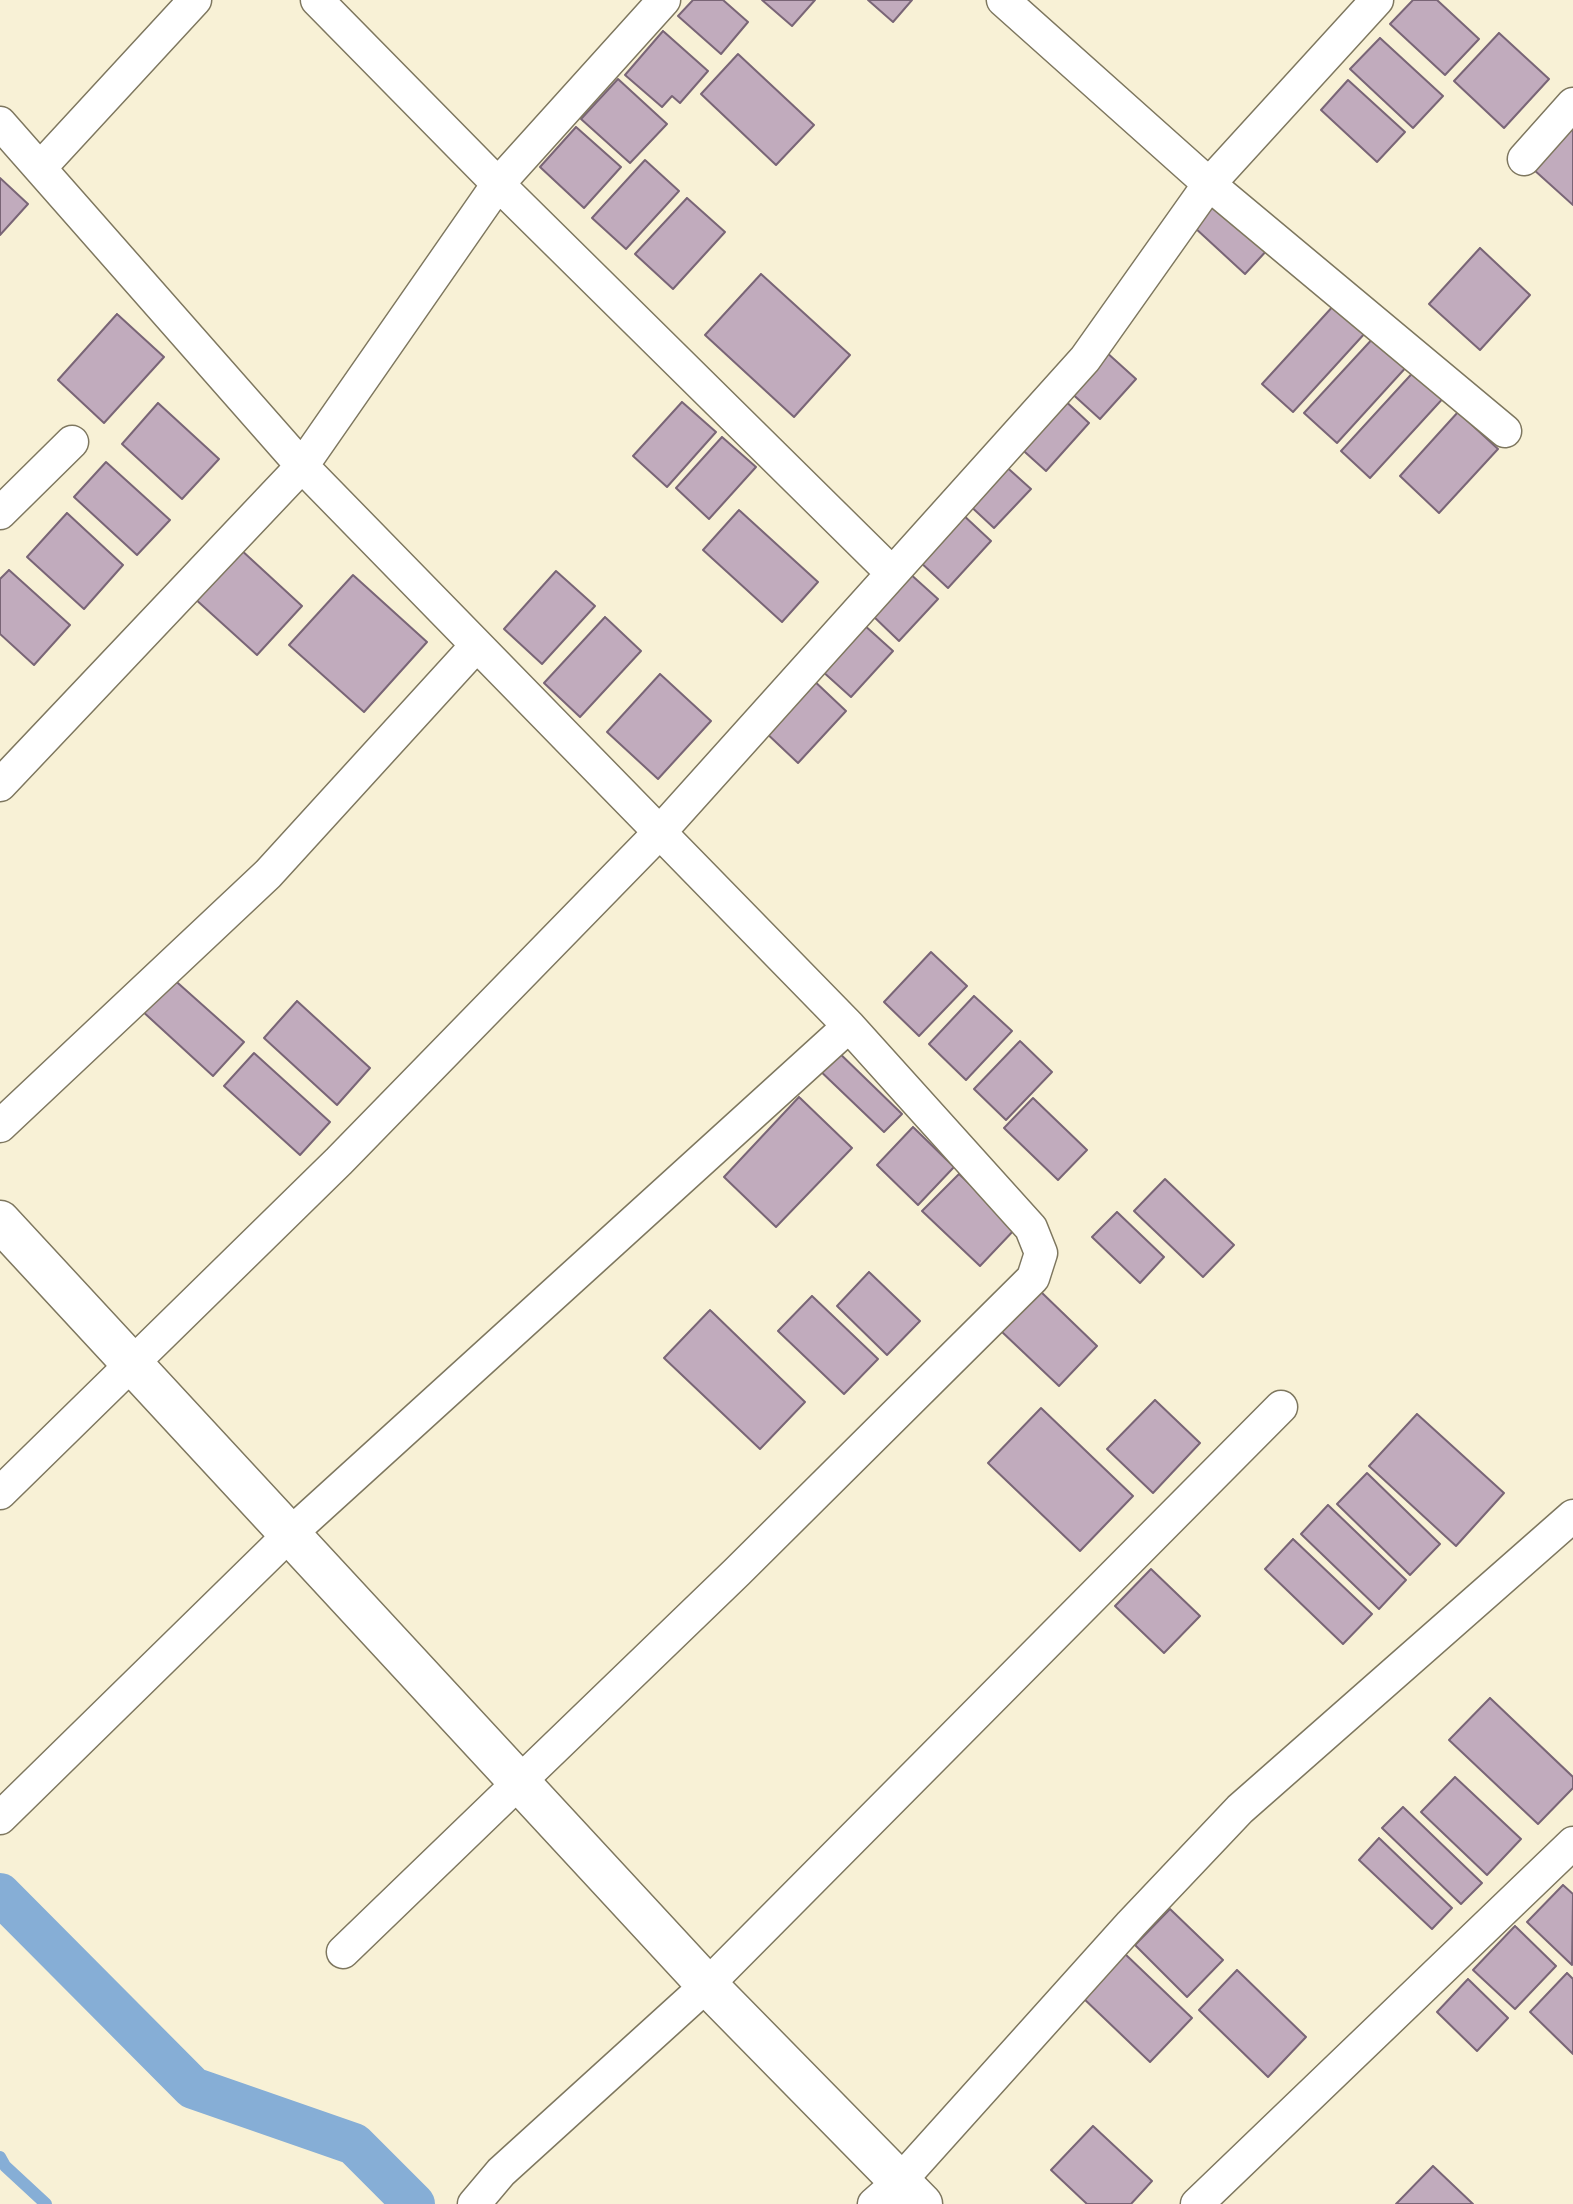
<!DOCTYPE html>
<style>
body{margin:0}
canvas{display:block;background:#f8f1d6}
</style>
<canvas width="1573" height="2204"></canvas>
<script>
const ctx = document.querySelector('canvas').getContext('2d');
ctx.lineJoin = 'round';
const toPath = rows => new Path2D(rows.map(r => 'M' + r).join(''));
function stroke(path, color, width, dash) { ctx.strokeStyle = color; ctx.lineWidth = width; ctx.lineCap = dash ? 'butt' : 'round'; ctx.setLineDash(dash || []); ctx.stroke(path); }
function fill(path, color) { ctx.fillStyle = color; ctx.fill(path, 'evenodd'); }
stroke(toPath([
 [0,2157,5,2166,46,2204]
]), '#86aed6', 12);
stroke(toPath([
 [0,1894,193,2088,354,2144,414,2204]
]), '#86aed6', 42);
const building = toPath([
 [693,0,723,0,748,22,721,54,678,16,693,0],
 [762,0,815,0,792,26,762,0],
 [868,0,912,0,893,22,868,0],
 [1413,0,1437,0,1479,39,1445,75,1390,24,1413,0],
 [663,31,708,71,680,103,672,96,662,107,625,75,663,31],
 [1499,33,1549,79,1504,128,1454,81,1499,33],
 [1380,38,1443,96,1413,128,1350,69,1380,38],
 [738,54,814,125,776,165,701,94,738,54],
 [618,79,667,124,630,163,581,119,618,79],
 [1348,80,1405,132,1377,162,1321,110,1348,80],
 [576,127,621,167,584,208,540,167,576,127],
 [1571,128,1573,131,1573,205,1533,169,1571,128],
 [645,160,679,191,626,249,592,218,645,160],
 [0,178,28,204,0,235,0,178],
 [687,198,725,232,673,289,635,254,687,198],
 [1218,201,1269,248,1245,274,1194,227,1218,201],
 [1480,248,1530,295,1480,350,1429,304,1480,248],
 [761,274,850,355,794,417,705,335,761,274],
 [1335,304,1366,332,1293,412,1262,384,1335,304],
 [117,314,164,357,104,423,58,380,117,314],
 [1376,335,1409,364,1337,443,1304,413,1376,335],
 [1105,351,1136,379,1100,419,1068,390,1105,351],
 [1418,367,1447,394,1370,478,1341,451,1418,367],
 [1060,396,1089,423,1046,471,1016,444,1060,396],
 [682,402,716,432,667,487,633,456,682,402],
 [158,403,219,459,182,499,122,444,158,403],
 [1458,412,1498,449,1439,513,1400,476,1458,412],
 [722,437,756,467,709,519,676,488,722,437],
 [106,462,170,520,137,555,74,497,106,462],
 [1001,462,1031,489,994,528,965,501,1001,462],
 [739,510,818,582,782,622,703,550,739,510],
 [67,513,123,565,84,609,27,557,67,513],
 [961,513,991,541,948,588,918,560,961,513],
 [239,548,302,606,257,655,193,597,239,548],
 [9,570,70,625,34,665,0,634,0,579,9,570],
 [556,571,595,606,542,664,504,629,556,571],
 [908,572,938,599,899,641,871,614,908,572],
 [353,575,427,642,364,712,289,645,353,575],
 [605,617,641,651,580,717,544,683,605,617],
 [863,624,893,651,851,697,821,670,863,624],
 [660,674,711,721,658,779,607,732,660,674],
 [810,677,846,711,798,763,762,729,810,677],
 [931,952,967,986,919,1036,884,1002,931,952],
 [170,976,244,1042,213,1076,140,1009,170,976],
 [974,996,1012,1031,966,1080,929,1044,974,996],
 [297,1001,370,1068,337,1105,264,1038,297,1001],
 [1020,1041,1052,1072,1006,1120,974,1089,1020,1041],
 [832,1046,902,1114,884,1132,814,1065,832,1046],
 [254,1053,330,1122,300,1155,224,1086,254,1053],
 [799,1097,852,1148,776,1227,724,1177,799,1097],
 [1033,1098,1087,1150,1058,1180,1004,1128,1033,1098],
 [913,1127,954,1167,918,1205,877,1165,913,1127],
 [959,1174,1016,1228,980,1266,922,1211,959,1174],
 [1165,1179,1234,1245,1203,1277,1134,1211,1165,1179],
 [1117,1212,1164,1257,1140,1283,1092,1237,1117,1212],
 [869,1272,920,1321,887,1355,837,1306,869,1272],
 [1039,1290,1097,1346,1059,1386,1001,1331,1039,1290],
 [812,1296,878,1359,844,1394,778,1331,812,1296],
 [710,1310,805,1402,760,1449,664,1358,710,1310],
 [1155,1400,1200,1443,1153,1493,1107,1449,1155,1400],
 [1041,1408,1133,1496,1080,1551,988,1463,1041,1408],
 [1417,1414,1504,1493,1456,1546,1369,1466,1417,1414],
 [1367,1473,1440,1544,1410,1575,1337,1504,1367,1473],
 [1328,1505,1406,1580,1379,1609,1301,1534,1328,1505],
 [1293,1539,1372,1614,1343,1644,1265,1569,1293,1539],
 [1151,1569,1200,1616,1164,1653,1115,1606,1151,1569],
 [1490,1698,1573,1777,1573,1788,1538,1824,1449,1740,1490,1698],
 [1455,1777,1521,1839,1487,1875,1421,1812,1455,1777],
 [1403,1807,1482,1883,1461,1904,1382,1828,1403,1807],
 [1379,1838,1452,1908,1432,1929,1359,1860,1379,1838],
 [1563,1885,1573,1894,1572,1965,1527,1922,1563,1885],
 [1170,1909,1223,1960,1187,1997,1135,1945,1170,1909],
 [1515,1926,1556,1966,1515,2009,1473,1970,1515,1926],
 [1123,1952,1192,2018,1150,2062,1081,1996,1123,1952],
 [1237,1970,1306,2037,1268,2077,1199,2010,1237,1970],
 [1567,1973,1573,1979,1573,2054,1530,2012,1567,1973],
 [1468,1979,1508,2018,1477,2051,1437,2012,1468,1979],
 [1093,2126,1152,2181,1131,2204,1087,2204,1051,2170,1093,2126],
 [1433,2166,1473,2204,1396,2204,1433,2166]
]);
fill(building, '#c1abbd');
stroke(building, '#796576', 2);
const minor = toPath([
 [664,0,498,184,892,573],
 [1003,0,1209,184,1505,431],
 [0,123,302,466,849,1026,291,1533,0,1818],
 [1524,159,1573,104],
 [40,168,195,0],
 [0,513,72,442],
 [0,785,302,466,498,184,317,0],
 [0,1126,268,874,476,646],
 [0,1493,339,1161,658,834,1085,359,1209,184,1377,0],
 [343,1952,737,1572,1033,1278,1041,1253,1031,1228,849,1026],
 [474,2204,501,2172,707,1985,1281,1407],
 [874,2204,900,2181,1131,1924,1240,1809,1573,1516],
 [1197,2204,1573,1843]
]);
const tertiary = toPath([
 [0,1221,707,1985,922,2204]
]);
stroke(minor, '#7e775f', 35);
stroke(tertiary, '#7e775f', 43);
stroke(minor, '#fff', 32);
stroke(tertiary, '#fff', 40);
</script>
